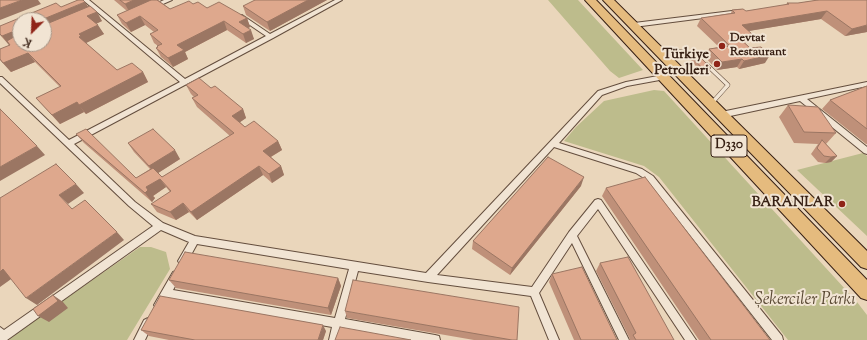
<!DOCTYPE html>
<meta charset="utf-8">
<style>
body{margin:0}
#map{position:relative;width:867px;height:340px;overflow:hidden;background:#ead6bb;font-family:"Sorts Mill Goudy",serif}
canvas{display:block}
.north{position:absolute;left:12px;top:12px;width:40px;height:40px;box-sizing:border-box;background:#f1e4d3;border:1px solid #a79687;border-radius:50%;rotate:204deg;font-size:11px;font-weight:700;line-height:16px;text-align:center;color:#372014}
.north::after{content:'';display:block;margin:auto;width:14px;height:18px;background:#8f2418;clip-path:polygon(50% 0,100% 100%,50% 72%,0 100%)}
</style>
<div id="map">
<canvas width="867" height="340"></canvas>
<div class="north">K</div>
</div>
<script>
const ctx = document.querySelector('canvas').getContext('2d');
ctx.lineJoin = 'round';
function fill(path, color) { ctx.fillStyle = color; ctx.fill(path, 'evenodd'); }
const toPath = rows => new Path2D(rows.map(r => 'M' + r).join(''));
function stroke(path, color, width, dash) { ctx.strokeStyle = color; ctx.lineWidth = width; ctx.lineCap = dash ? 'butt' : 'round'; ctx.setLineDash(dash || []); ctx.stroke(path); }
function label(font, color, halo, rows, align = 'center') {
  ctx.font = font + ' "Sorts Mill Goudy",serif'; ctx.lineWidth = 4; ctx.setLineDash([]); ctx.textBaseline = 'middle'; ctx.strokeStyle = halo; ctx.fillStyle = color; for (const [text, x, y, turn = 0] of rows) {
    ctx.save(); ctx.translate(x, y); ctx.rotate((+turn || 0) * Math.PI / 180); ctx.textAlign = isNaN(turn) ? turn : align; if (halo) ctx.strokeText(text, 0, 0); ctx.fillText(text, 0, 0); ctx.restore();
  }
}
fill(toPath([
 [548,0,578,0,643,70,619,78,610,71],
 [654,90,664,91,857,302,867,315,867,340,788,340,659,177,644,166,564,141,576,127,604,101],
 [863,153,867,156,867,236,797,170],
 [140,247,151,247,166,252,170,269,127,340,9,340,22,329]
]), '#bdbc8c');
const lane = toPath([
 [658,48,697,54,701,59],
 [707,65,728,85,711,104]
]);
const street = toPath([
 [83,0,89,0,185,79,266,36,238,17,238,15,242,15,270,34,335,0,342,0,273,38,74,144,135,202,163,223,195,236,426,273,598,91,626,82,663,75,665,75,665,79,627,86,602,95,559,143,642,169,653,176,782,336,783,340,772,340,647,180,636,173,554,147,437,275,532,287,569,232,595,200,598,199,601,200,696,340,685,340,598,209,577,236,629,340,619,340,572,243,539,293,559,340,549,340,531,296,428,282,358,271,345,319,435,335,439,336,440,340,406,340,342,329,339,340,329,340,332,327,168,298,162,308,159,310,156,308,154,305,173,272,176,271,179,272,181,275,173,290,335,318,349,269,197,244,186,264,183,265,180,264,178,261,189,242,161,230,7,340,0,340,0,327,4,330,153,226,129,206,0,83,0,77,2,77,69,140,180,82,83,0],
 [164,0,172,0,154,8,149,7,164,0],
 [740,10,742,11,742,13,634,27,631,25,634,23,740,10],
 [867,82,867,86,807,99,867,147,867,154,864,153,800,101,721,118,717,115,721,112,867,82],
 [148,318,152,320,153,323,145,340,134,340,144,320,148,318]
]);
const highway = toPath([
 [585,0,596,0,867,280,867,300,861,298,585,0],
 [603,0,614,0,867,251,867,269,861,267,603,0]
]);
stroke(lane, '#644e3e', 4.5);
stroke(street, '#644e3e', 2);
stroke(highway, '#372014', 2);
stroke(lane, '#f1e4d3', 3.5);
fill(street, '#f1e4d3');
fill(highway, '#e5bb7e');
fill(toPath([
 [114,0,159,0,158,0,170,9,193,4,247,18,250,27,248,28,254,39,246,43,227,30,185,52,188,59,173,67,161,57,156,48,157,48,157,46,158,46,154,43,150,34,154,32,145,25,131,32,122,24,117,15,127,11],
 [327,0,270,31,246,15,243,6],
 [818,0,867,32,845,36,821,19,748,31,752,34,747,42,744,42,765,63,739,69,737,67,717,70,705,57,709,49,719,47,697,26,701,18,731,13,732,10,746,11,786,5,787,3,798,3],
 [61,7,88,7,102,21,96,24,104,34,86,43,87,44,117,70,143,72,148,82,86,114,84,112,60,124,36,98,60,87,35,62,11,72,0,60,9,45,0,35,0,26],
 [691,56,709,71,701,72,690,59],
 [186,85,211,88,243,109,246,118,240,122,245,127,278,141,282,150,271,157,281,166,284,175,272,183,263,175,197,220,189,212,176,220,157,212,151,204,170,192,166,187,153,196,155,198,152,202,84,143,76,134,136,178,150,169,134,152,128,143,180,159,158,173,162,177,230,136,197,107,192,98,194,97,191,94],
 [867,86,867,144,866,144,822,109,830,100],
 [788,105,836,133,826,144,837,156,831,162,825,163,818,162,811,154,818,144,794,143,779,117],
 [581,186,510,275,472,249,473,241],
 [606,188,770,340,699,340,602,196],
 [600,263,674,340,629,340,630,339,596,271],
 [552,274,617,340,574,340,549,282],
 [338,278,341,286,331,315,176,288,169,280],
 [345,311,517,340,474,340,347,318],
 [141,330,326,331,323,340,169,340,149,336]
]), '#bf9079');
fill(toPath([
 [22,0,38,0,41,4,0,20,0,8],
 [134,0,159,0,130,13,125,4],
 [308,0,327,0,270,31,267,22],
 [85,2,91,11,44,30,44,20,41,20],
 [827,11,821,19,737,33,742,25],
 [97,12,102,21,93,25,87,16],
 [140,16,145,25,131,32,126,23],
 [247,18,250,27,242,31,239,22],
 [224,21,227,30,185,52,188,59,173,67,168,58,177,45],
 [98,25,104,34,86,43,87,45,79,37,79,34],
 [867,25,867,32,845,36,852,29],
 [251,30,254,39,246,43,243,34],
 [12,32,19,41,7,41,10,44,9,45,2,36],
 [752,34,747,42,732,44,737,36],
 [28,53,35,62,11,72,3,63],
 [770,55,765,63,739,69,744,61],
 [742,59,737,67,717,70,722,62],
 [711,68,709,71,701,72,703,69],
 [143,72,148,82,86,114,79,105],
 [77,102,84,112,60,124,52,115],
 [243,109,246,118,236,125,232,116],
 [278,141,282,150,267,159,263,151],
 [37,146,45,155,0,181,0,167],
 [175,150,180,159,155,175,149,166],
 [837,156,831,162,825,163,831,157],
 [259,166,263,175,197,220,191,212],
 [281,166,284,175,272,183,269,174],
 [584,177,581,186,510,275,512,268],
 [160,179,166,187,153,196,155,198,152,202,145,193,146,187],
 [76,184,84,193,68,204,81,217,59,195],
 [183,203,189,212,176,220,170,212],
 [117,232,124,240,37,305,26,298],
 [3,269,14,277,0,287,0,272],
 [338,278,341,286,331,315,328,308],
 [53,295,63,302,68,308,49,322,38,316],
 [323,325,326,331,323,340,318,340]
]), '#9b7663');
const building = toPath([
 [0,0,22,0,0,8,0,0],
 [78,0,83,0,85,2,41,20,20,20,20,44,44,44,44,25,90,6,97,12,87,16,98,25,79,34,81,36,79,37,117,70,132,63,143,72,79,105,77,102,52,115,36,98,61,86,28,53,3,63,0,59,0,49,10,45,7,41,17,35,12,32,2,36,0,34,0,26,56,3,61,7,78,0],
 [120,0,134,0,125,4,120,0],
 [151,0,157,0,170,9,189,1,193,4,198,2,207,8,219,2,247,18,239,22,251,30,243,34,224,21,177,45,184,50,168,58,156,48,158,47,157,46,162,44,150,34,158,30,140,16,126,23,117,15,151,0],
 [255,0,308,0,267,22,243,6,255,0],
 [818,0,867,0,867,25,852,29,827,11,742,25,752,34,737,36,750,48,761,47,770,55,744,61,742,59,722,62,709,49,730,46,701,18,735,13,732,10,743,9,746,11,789,4,787,3,798,3,818,0],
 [698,55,711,68,703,69,691,56,698,55],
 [199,78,211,88,215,86,243,109,232,116,245,127,254,121,278,141,263,151,281,166,269,174,259,166,191,212,183,203,170,212,151,204,171,191,160,179,146,187,148,190,145,193,76,134,86,129,136,178,153,168,162,177,234,133,192,98,198,95,186,85,199,78],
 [867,86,867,129,830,100,867,86],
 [788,105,818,107,836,133,804,132,788,105],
 [0,109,37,146,0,167,0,109],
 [153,129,175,150,149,166,128,143,153,129],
 [822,140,837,156,831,157,824,156,817,148,822,140],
 [548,157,584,177,512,268,473,241,548,157],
 [56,164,76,184,59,195,72,209,85,200,117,232,26,298,3,269,0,272,0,198,56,164],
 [645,177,770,340,711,340,606,188,645,177],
 [185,252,338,278,328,308,169,280,185,252],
 [628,257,674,340,636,340,633,335,636,333,600,263,628,257],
 [582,267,617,340,581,340,552,274,582,267],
 [353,280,519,307,517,340,512,340,345,311,353,280],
 [53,295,58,301,38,316,33,309,53,295],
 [160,296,323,325,318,340,195,340,141,330,160,296],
 [340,327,411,340,335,340,340,327]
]);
fill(building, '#dea88d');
stroke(building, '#9b7663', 1);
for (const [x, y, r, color] of [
 [722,46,4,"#8f2418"],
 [717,64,4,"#8f2418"],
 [842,204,4,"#8f2418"]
]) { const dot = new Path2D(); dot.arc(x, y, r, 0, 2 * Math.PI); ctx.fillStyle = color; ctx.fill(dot); stroke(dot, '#f1e4d3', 1.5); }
label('bold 12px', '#372014', '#f1e4d3', [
 ["Devtat",730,39],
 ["Restaurant",730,53]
], 'left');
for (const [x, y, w] of [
 [729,146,36]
]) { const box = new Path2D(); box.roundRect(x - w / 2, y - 11, w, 22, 3); ctx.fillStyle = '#f1e4d3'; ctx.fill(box); stroke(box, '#372014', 1); }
label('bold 13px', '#372014', null, [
 ["D330",729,146]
]);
label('bold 14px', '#372014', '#f1e4d3', [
 ["Türkiye",709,56],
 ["Petrolleri",709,72],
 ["BARANLAR",834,204]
], 'right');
label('italic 17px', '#584732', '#f1e4d3', [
 ["Şekerciler Parkı",805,301]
]);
</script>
